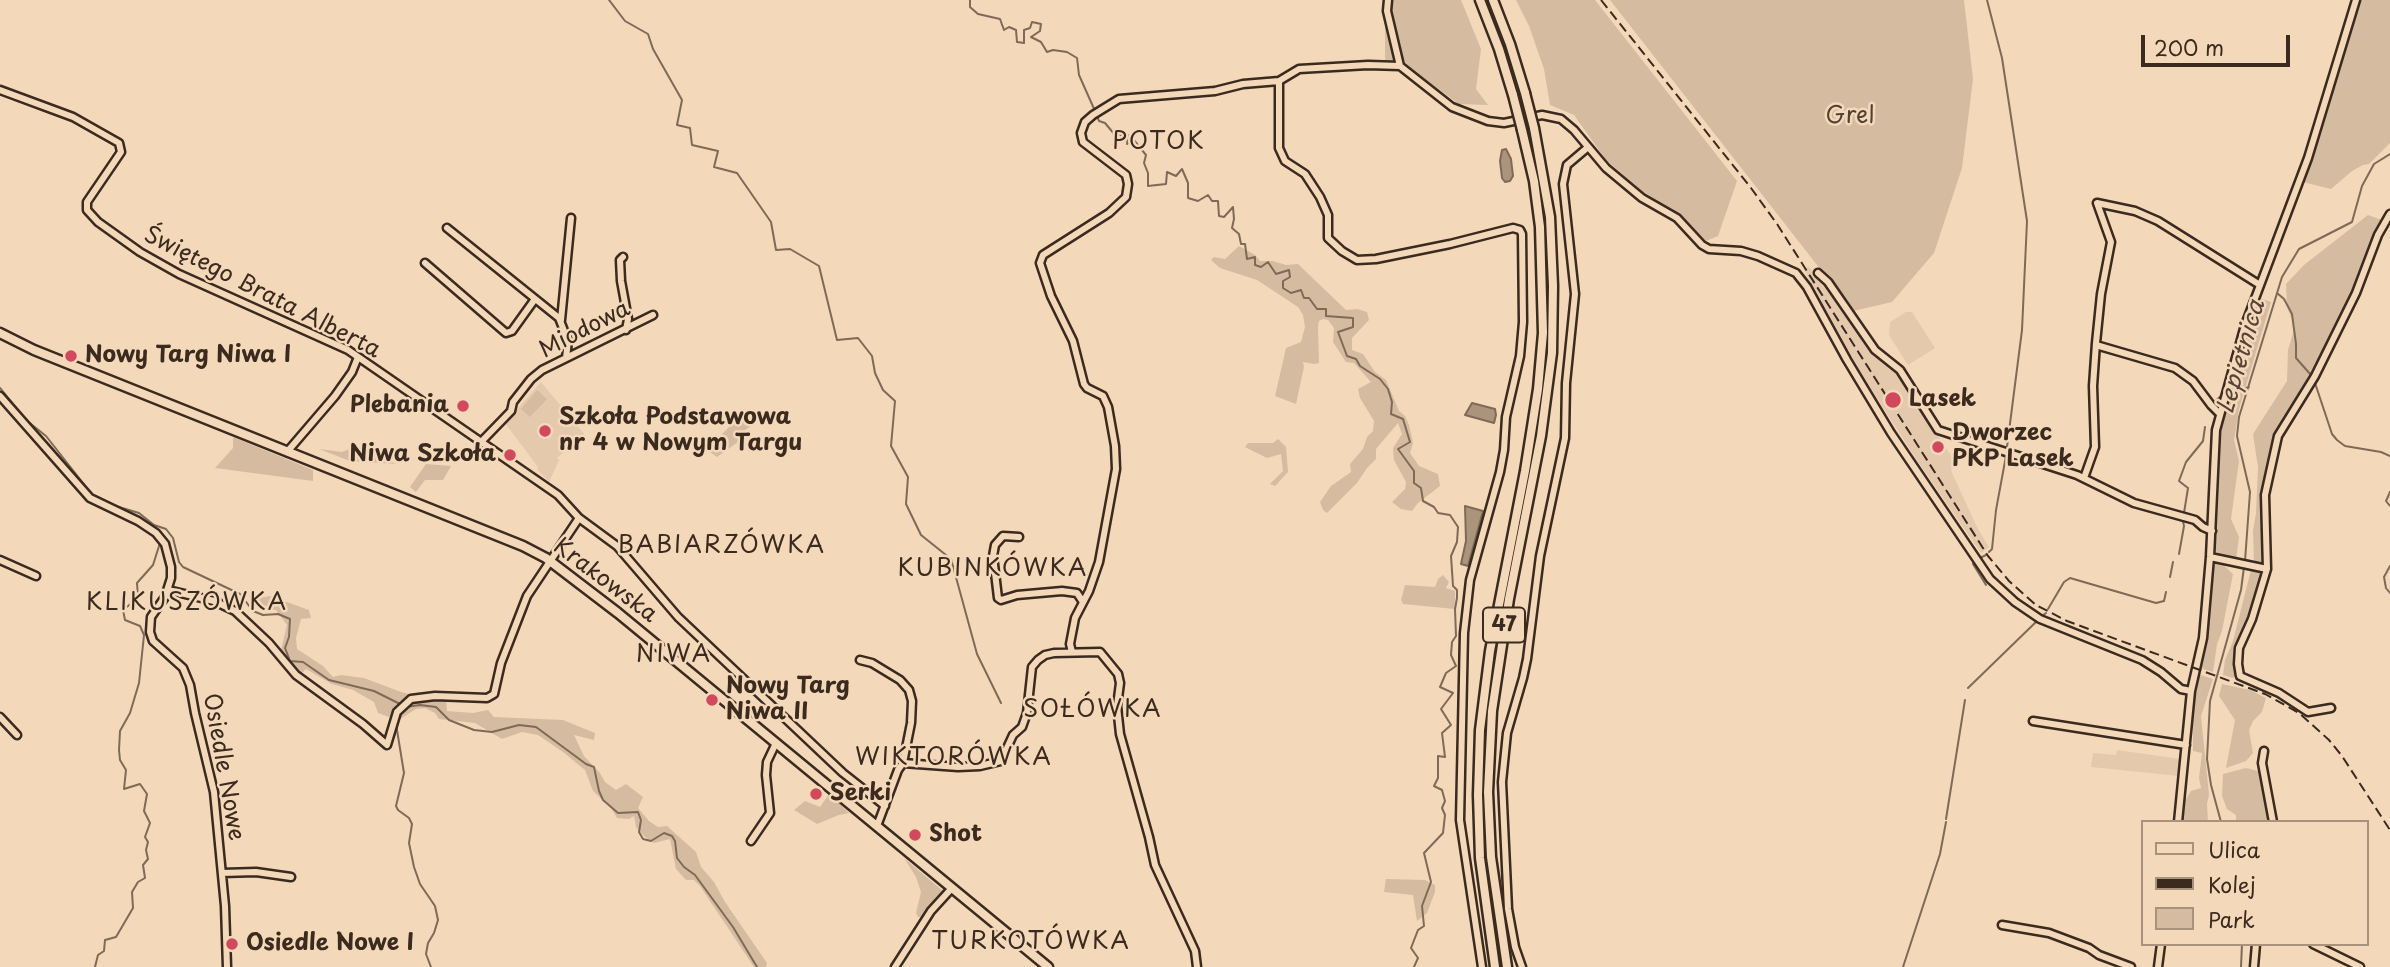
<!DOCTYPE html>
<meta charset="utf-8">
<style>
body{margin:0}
#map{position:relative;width:2390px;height:967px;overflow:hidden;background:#f3d8ba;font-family:"Playpen Sans",sans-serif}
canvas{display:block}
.legend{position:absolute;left:2141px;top:820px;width:228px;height:126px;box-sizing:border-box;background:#f3d8ba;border:2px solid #a9927c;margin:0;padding:9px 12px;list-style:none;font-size:21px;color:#3b2a1e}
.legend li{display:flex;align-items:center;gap:14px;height:35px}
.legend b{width:35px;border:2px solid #a9927c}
.scale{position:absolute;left:2141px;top:35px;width:149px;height:32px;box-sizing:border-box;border:4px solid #3b2a1e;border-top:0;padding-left:9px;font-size:21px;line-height:24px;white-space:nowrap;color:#3b2a1e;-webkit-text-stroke:5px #f3d8ba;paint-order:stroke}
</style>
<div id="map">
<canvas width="2390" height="967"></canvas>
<ul class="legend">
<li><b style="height:9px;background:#f3d8ba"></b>Ulica</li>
<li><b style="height:9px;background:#3b2a1e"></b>Kolej</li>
<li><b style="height:19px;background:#d5bca1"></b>Park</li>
</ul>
<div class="scale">200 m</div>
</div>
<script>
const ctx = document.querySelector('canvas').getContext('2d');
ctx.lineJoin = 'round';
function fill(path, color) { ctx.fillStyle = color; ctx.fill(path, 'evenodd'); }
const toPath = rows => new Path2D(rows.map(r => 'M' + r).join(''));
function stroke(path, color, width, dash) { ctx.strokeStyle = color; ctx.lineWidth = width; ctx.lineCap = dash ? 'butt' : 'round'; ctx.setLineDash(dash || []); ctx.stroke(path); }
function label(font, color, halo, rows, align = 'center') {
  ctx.font = font + ' "Playpen Sans",sans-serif'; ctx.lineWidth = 5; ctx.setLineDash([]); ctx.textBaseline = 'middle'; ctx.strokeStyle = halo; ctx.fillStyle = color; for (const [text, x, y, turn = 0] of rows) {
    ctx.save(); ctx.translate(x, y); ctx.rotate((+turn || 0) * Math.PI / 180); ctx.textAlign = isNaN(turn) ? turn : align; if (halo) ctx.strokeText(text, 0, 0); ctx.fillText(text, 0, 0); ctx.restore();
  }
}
fill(toPath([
 [1809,267,1821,280,1873,350,1899,373,1955,462,1951,468,1952,473,1978,529,1989,547,1981,553,1918,462,1859,370,1804,270],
 [1906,312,1912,312,1935,348,1908,365,1889,335,1890,322],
 [541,382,584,434,557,458,559,460,549,482,537,469,538,467,505,423],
 [2117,750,2180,759,2179,776,2091,767,2093,753,2116,755]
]), '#e4c9ad');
fill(toPath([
 [1393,0,1461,0,1481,49,1476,89,1488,105,1459,104,1404,64,1385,60,1385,24],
 [1516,0,1595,0,1737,181,1718,236,1706,241,1685,220,1642,191,1606,160,1574,115,1550,105,1544,69,1529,26],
 [1610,0,1964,0,1973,79,1962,168,1934,253,1892,302,1853,311],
 [2357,0,2390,0,2390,143,2369,164,2363,165,2352,171,2331,189,2303,182,2349,35],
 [2368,215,2382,220,2356,284,2332,334,2288,412,2275,440,2263,493,2265,560,2263,565,2254,564,2253,531,2256,513,2258,467,2253,434,2287,381,2288,350,2295,327,2287,307,2286,284,2304,265],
 [1239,246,1255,255,1260,261,1273,261,1286,265,1298,264,1346,310,1357,309,1367,312,1369,320,1352,338,1352,350,1363,354,1375,372,1386,380,1399,411,1405,416,1409,425,1413,443,1410,453,1419,466,1438,474,1440,486,1418,503,1412,511,1401,509,1392,502,1405,489,1406,482,1394,460,1393,448,1402,434,1398,423,1376,449,1376,459,1367,468,1357,483,1327,513,1323,510,1320,502,1331,486,1351,472,1350,464,1363,449,1367,437,1373,431,1374,421,1360,398,1358,389,1371,382,1354,363,1346,362,1333,342,1334,328,1328,320,1323,319,1319,321,1318,327,1319,363,1314,364,1303,362,1304,367,1296,404,1275,396,1286,348,1301,342,1305,327,1303,315,1298,307,1257,280,1220,268,1211,260,1214,257,1225,259],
 [2257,297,2271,302,2239,409,2234,440,2239,461,2231,519,2239,537,2236,560,2220,556,2215,550,2217,461,2220,443,2219,437,2236,365],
 [537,390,547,399,530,417,521,409],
 [754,410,759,416,757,422,745,430,743,438,738,442,717,457,706,449,714,443,720,442,722,434,730,426],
 [233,437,313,470,313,481,215,468,233,448],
 [1278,439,1286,447,1288,472,1275,486,1270,484,1283,471,1281,454,1267,458,1245,447,1248,443,1273,443],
 [355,447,396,464,350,461,319,449,342,452],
 [426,464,451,466,443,480,425,480,416,492,410,487],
 [2220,562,2233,574,2222,631,2217,644,2213,672,2200,668,2205,652,2212,566],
 [2251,570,2257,570,2263,576,2237,648,2237,673,2233,678,2223,675,2225,660,2233,641],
 [1443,575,1449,582,1446,588,1455,591,1455,609,1403,604,1401,600,1405,585,1435,587,1438,579],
 [270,596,309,610,311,618,301,619,296,638,297,649,323,666,333,677,341,675,364,678,401,692,425,698,446,699,447,711,473,713,488,710,494,717,563,720,595,733,594,740,574,735,584,756,600,773,605,782,616,790,626,784,643,797,638,808,649,821,658,827,667,826,696,852,701,867,714,882,725,902,767,963,766,967,754,967,700,886,694,880,686,880,676,869,670,839,654,843,645,837,636,827,634,816,629,819,617,818,611,808,593,791,585,770,563,752,538,735,522,732,502,739,475,723,439,719,435,713,425,708,416,709,400,719,389,717,378,713,374,702,353,690,332,684,306,669,301,674,288,666,281,650,287,625,276,610,263,609,249,600],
 [2198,674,2213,679,2201,716,2209,795,2207,804,2208,822,2183,822,2185,801,2191,791,2201,788,2199,778,2202,753,2193,751,2193,702],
 [2222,684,2250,690,2266,698,2262,712,2253,721,2249,730,2253,753,2246,761,2226,768,2235,720,2219,696],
 [2246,768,2258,771,2263,780,2271,822,2236,822,2236,815,2227,809,2222,796,2223,774],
 [829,794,849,813,839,815,817,824,794,810,805,801,820,807],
 [904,858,943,891,923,917,918,917,916,913,921,892,916,877],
 [1386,879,1425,880,1435,885,1435,892,1427,913,1417,921,1413,895,1384,892]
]), '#d5bca1');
const water = toPath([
 [1506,149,1511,159,1513,176,1510,181,1505,182,1502,178,1500,161,1502,150,1506,149],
 [1472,403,1495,409,1496,415,1494,423,1465,415,1472,403],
 [1465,506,1483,511,1468,566,1461,564,1466,541,1465,506]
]);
fill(water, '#aa947c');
stroke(water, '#7e6a56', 2);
stroke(toPath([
 [609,0,625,21,648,34,653,49,682,100,677,125,690,128,692,145,718,151,714,167,737,173,771,222,776,250,790,249,819,266,837,340,858,338,872,356,875,373,883,390,895,401,891,446,908,477,906,504,921,535,951,559,977,654,1001,703],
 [970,0,970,7,978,14,1000,19,1004,30,1009,27,1016,30,1017,42,1024,43,1024,30,1030,28,1032,22,1041,24,1040,31,1031,37,1041,42,1047,52,1053,50,1067,52,1077,58,1079,75,1095,111],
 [1987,0,2002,58,2027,221,2022,330,2007,447],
 [1097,116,1099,121,1105,123,1115,135,1128,135,1127,144,1133,139,1146,155,1144,163,1148,173,1148,186,1166,184,1167,172,1176,176,1182,169,1188,183,1188,198,1198,201,1208,195,1212,201,1218,201,1219,216,1224,217,1233,207,1234,219,1232,228,1239,234,1241,244,1245,244,1247,259,1255,257,1255,265,1261,267,1268,262,1276,274,1289,270,1290,277,1283,281,1283,288,1291,293,1301,290,1304,298,1309,298,1317,309,1326,309,1326,316,1353,318,1353,327,1338,332,1347,356,1356,359,1360,366,1380,379,1388,389,1392,402,1391,414,1403,419,1410,442,1398,449,1414,471,1414,483,1421,488,1423,501,1434,507,1438,513,1450,515,1458,527,1457,542,1451,556,1453,586,1457,590,1457,598,1455,609,1456,636,1452,642,1451,655,1456,666,1446,673,1440,687,1453,693,1441,709,1451,725,1442,733,1445,757,1438,756,1438,778,1434,786,1442,790,1445,801,1442,808,1445,815,1443,833,1424,853,1431,882,1422,906,1424,926,1418,930,1411,948,1418,958,1414,967],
 [2277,293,2284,299,2292,314,2296,344,2296,358,2311,375],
 [2315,383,2332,434,2337,440,2345,446,2381,452,2390,456],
 [0,388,26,420,46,436,94,497],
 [2230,393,2249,387],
 [2213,403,2221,396],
 [2390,492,2386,501,2390,506],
 [109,504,139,513,154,525,166,529,173,538,179,562,183,567,240,594,253,611,263,615,278,614,290,619,289,637,285,648,290,661,303,662,329,680,374,691,400,704],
 [2184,513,2188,488,2179,481,2186,462,2203,441,2205,427],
 [1989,552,1992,549,1996,510,2006,456],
 [2179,554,2184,526,2182,517],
 [1980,558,1986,555],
 [2245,561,2250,492,2237,436,2239,417,2282,277,2299,249,2352,222,2362,186,2374,164,2390,154],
 [1974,562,1973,564,1986,585],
 [2390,566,2384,577,2386,588,2390,593],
 [2170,577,2173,562],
 [2048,609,2064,582,2070,578,2156,603,2164,601,2166,592],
 [2042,616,2046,613],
 [1968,688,2037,621],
 [406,707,420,705,436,707,449,720,474,730,492,732,519,725,536,727,586,764,594,767,599,791,603,800,618,813,638,812,641,820,639,832,643,839,651,841,664,833,672,836,675,841,677,858,684,867,695,875,733,927,757,967],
 [396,724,404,773,396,806,398,810,409,818,412,824,409,843,414,867,420,884,435,906,438,920,434,933,428,943,426,954,431,967],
 [1946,819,1965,700],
 [2221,822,2211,785,2207,759,2210,701,2241,590,2244,567],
 [95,967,98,955,104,951,105,940,116,937,133,908,132,892,138,882,145,878,143,865,148,859,146,850,148,842,145,837,150,823,144,811,147,794,140,784,124,789,126,770,120,760,119,750,120,731,130,713,139,683,144,635,140,626,125,620,123,610,138,598,137,583,153,565,160,543],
 [1903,967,1940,854,1946,822],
 [2241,967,2242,944]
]), '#7e6a56', 2);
const minor = toPath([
 [1388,0,1387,11,1400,66],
 [1279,81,1279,148,1285,161,1305,174,1320,197,1328,215,1328,238,1342,251,1357,260,1376,259,1450,244,1513,228,1520,230,1522,234,1523,322,1520,356,1506,417,1504,450,1500,472,1470,580,1464,633,1460,820,1482,967],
 [0,90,73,117,119,143,121,152,87,202,87,210,98,222,140,252,179,274,348,350,558,495,579,518,617,546,678,617,843,773,885,806],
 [447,228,559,318,568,341,566,358],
 [623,257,620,260,621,281,628,319,626,330],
 [425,263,506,333,512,331,535,299],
 [1818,273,1828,282,1875,350,1900,370,1938,430,2077,475,2134,503,2195,520,2203,527,2212,531],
 [561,320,571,218],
 [2096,345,2175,368,2193,381,2211,405,2220,414],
 [0,396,90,498,138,521,156,533,165,544,171,567,171,578,165,597,151,617,150,632,153,641,183,668,190,685,195,713,214,792,225,906,227,967],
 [481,442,511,411,513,402,531,379,542,370,653,315],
 [287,452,335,396,352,372,358,357],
 [2084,478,2095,447,2093,386,2096,343,2101,294,2111,242,2097,203,2135,211,2158,221,2260,285],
 [1019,537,1003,536,995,545,993,556,998,598,1001,600,1017,595,1062,591,1077,593,1083,602],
 [2210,557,2267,569],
 [0,560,36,576],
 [168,590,214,601,235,611,269,643,296,675,363,724,387,745,397,712,411,699,435,696,487,698,494,694,501,663,527,596,579,518],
 [1072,652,1070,644,1075,618,1089,591,1099,562,1116,469,1115,446,1108,407,1103,396,1087,388,1084,384,1073,341,1051,296,1040,263,1043,255,1109,213,1126,197,1128,184,1126,175,1083,142,1081,133,1085,122,1093,115,1119,99,1215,91,1243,84,1279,81,1299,69,1368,65,1400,66,1452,107,1488,121,1504,123,1542,115,1561,119,1574,130,1606,168,1642,198,1677,218,1702,245,1709,249,1741,251,1758,256,1796,273,1807,287,1847,360,1891,433,1990,579,2015,602,2040,619,2142,660,2161,672,2181,689,2191,691],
 [860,660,872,663,900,680,909,690,912,701,911,723,903,763],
 [2331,708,2308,712,2279,693,2240,676,2238,664,2239,648,2252,619,2267,569,2265,495,2278,436,2315,376,2356,293,2378,235,2390,214],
 [0,717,17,735],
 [2033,721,2186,745],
 [2264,751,2262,763,2273,822],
 [2178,822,2191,691,2203,638,2210,557,2216,430,2245,325,2308,158,2356,0],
 [877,826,898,770,903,763,958,767,980,766,1001,761,1013,735,1022,727,1027,713,1032,667,1038,660,1045,655,1054,653,1100,652,1118,674,1120,683,1117,706,1120,734,1149,837,1155,865,1195,951,1197,967],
 [751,841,770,813,766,775,767,762,776,743],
 [222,873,256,872,291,877],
 [2002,925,2049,933,2089,948,2099,955,2131,967],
 [2313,944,2360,967],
 [895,967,931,911,952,888],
 [1522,967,1515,947,1508,909,1502,782,1507,733,1523,678,1527,659,1540,556,1565,438,1566,383,1575,294,1563,184,1567,165,1587,148],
 [2158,967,2161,944],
 [2254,967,2256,944]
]);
const major = toPath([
 [1480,0,1499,49,1513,95],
 [1493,0,1510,44,1525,93],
 [0,333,34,350,523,546,546,558,618,613,1048,967],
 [1495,967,1480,858,1478,795,1480,730,1490,651,1525,471,1538,389,1543,333,1540,227,1534,181,1522,130],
 [1507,967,1491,857,1488,792,1492,711,1509,599,1541,436,1552,353,1553,286,1550,217,1534,128]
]);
stroke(minor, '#3b2a1e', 11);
stroke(major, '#3b2a1e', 13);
stroke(minor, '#f3d8ba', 6);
stroke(major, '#f3d8ba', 8);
stroke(toPath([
 [1601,0,1751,188,1777,224,1988,556,2009,581,2036,605,2067,621,2265,694,2299,713,2329,740,2342,756,2390,830]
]), '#3b2a1e', 2, [10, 5]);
const majorBridge = toPath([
 [1525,93,1534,128],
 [1513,95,1522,130]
]);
stroke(majorBridge, '#3b2a1e', 13, []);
stroke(majorBridge, '#f3d8ba', 8);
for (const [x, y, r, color] of [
 [71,356,7,"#d1495b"],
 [1893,400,9,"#d1495b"],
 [463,406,7,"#d1495b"],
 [545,431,7,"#d1495b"],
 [1938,447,7,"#d1495b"],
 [510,455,7,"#d1495b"],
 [712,700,7,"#d1495b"],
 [816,794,7,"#d1495b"],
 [915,835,7,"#d1495b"],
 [232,944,7,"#d1495b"]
]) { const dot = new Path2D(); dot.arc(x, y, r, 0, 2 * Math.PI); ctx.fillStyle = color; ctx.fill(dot); stroke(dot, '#f3d8ba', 2.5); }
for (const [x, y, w] of [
 [1504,625,42]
]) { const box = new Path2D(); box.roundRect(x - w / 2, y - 17.5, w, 35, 5); ctx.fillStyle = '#f3d8ba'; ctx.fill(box); stroke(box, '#3b2a1e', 2); }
label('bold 21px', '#3b2a1e', null, [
 ["47",1504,625]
]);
label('23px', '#524032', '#f3d8ba', [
 ["Grel",1850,117]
]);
label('23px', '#3b2a1e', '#f3d8ba', [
 ["Świętego Brata Alberta",262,293,27],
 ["Miodowa",585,330,-27],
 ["Krakowska",605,581,37],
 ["Osiedle Nowe",223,767,80]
]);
label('bold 23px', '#3b2a1e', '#f3d8ba', [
 ["Nowy Targ Niwa I",85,356],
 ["Lasek",1909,400],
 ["Plebania",449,406,"right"],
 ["Szkoła Podstawowa",559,418],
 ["nr 4 w Nowym Targu",559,444],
 ["Dworzec",1952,434],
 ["PKP Lasek",1952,460],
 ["Niwa Szkoła",496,455,"right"],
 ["Nowy Targ",726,687],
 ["Niwa II",726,713],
 ["Serki",830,794],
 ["Shot",929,835],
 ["Osiedle Nowe I",246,944]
], 'left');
ctx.letterSpacing = '2px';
label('24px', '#3b2a1e', '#f3d8ba', [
 ["POTOK",1159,142],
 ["BABIARZÓWKA",722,546],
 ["KUBINKÓWKA",993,569],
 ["KLIKUSZÓWKA",187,603],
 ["NIWA",674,655],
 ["SOŁÓWKA",1093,710],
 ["WIKTORÓWKA",954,758],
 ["TURKOTÓWKA",1031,942]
]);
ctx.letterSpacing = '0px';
label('italic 24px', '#574436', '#f3d8ba', [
 ["Lepietnica",2242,357,-74]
]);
</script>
